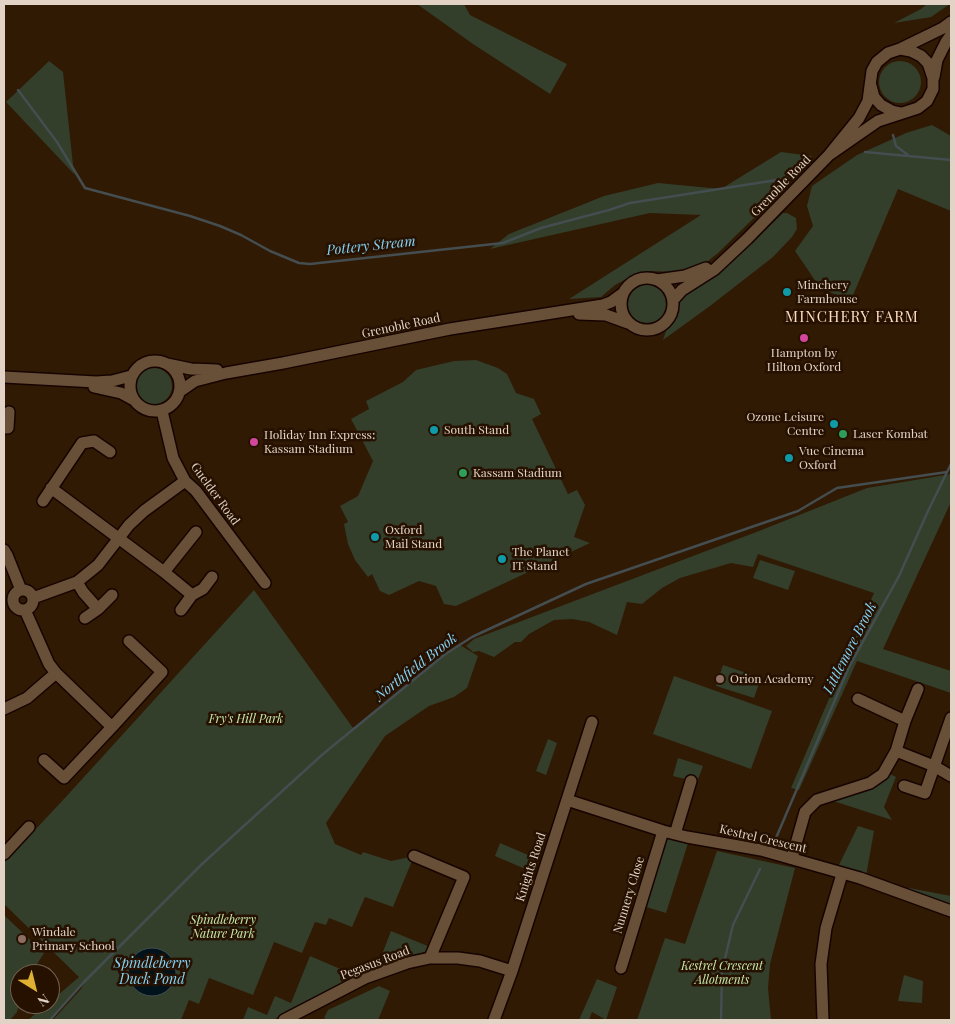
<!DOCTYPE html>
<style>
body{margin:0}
#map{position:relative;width:955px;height:1024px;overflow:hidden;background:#301a04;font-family:"Playfair Display",serif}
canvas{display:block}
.frame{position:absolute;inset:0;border:5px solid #e2d3c6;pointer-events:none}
.north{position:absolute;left:10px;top:964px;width:50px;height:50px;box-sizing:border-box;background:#261100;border:1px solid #715f4f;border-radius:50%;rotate:144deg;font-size:14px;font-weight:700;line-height:20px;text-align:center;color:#e2d3c6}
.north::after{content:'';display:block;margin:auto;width:18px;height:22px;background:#deb133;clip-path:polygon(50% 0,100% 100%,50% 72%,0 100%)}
</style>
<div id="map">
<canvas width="955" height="1024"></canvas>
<div class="frame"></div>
<div class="north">N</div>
</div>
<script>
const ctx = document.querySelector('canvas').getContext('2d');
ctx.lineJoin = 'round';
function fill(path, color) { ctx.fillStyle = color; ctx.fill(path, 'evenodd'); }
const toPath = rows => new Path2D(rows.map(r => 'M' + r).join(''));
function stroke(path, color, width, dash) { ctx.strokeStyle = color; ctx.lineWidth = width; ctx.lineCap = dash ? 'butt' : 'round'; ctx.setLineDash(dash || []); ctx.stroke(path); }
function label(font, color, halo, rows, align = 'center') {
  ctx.font = font + ' "Playfair Display",serif'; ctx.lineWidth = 5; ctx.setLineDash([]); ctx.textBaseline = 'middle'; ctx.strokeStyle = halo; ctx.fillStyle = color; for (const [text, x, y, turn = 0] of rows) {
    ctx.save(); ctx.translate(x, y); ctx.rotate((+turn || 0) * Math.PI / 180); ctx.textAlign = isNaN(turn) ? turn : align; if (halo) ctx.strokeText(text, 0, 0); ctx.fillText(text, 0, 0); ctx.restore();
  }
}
fill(toPath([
 [417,4,464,4,470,15,567,64,550,94,473,44],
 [927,4,950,4,931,17,894,23,921,9],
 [49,61,63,72,74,174,6,102],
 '879 82a21 21 0 1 1 42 0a21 21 0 1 1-42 0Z',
 [932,125,951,136,951,211,898,189,851,300,821,289,795,251,813,226,807,206,812,186,857,155,906,133],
 [781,152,812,156,760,212,718,253,703,265,679,272,649,271,630,277,615,285,601,297,569,299,701,215,650,213,490,249,509,234,604,196,658,183,721,189],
 [783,213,787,213,796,218,797,229,792,237,773,257,710,306,663,340,666,331,674,321,677,304,681,298,740,254],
 '628 304a19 19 0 1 1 38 0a19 19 0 1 1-38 0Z',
 [476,360,498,368,507,374,516,393,534,399,541,414,532,419,568,494,577,490,585,505,574,537,590,543,456,606,444,604,436,586,419,581,389,595,380,591,372,574,368,577,355,560,348,544,344,524,348,522,340,506,358,496,373,461,351,419,369,409,366,401,403,382,416,370,454,361],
 '136 386a18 18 0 1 1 36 0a18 18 0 1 1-36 0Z',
 [951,474,951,502,883,649,951,671,951,693,857,661,799,790,791,788,874,593,758,554,753,567,731,563,680,578,662,588,642,604,627,602,617,635,589,622,572,619,554,620,529,634,521,642,515,642,494,657,479,651,473,652,466,646,474,639,759,531,867,488],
 [760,560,795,571,788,590,753,578],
 [254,590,353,728,375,712,444,655,460,645,478,656,467,688,454,697,429,706,385,736,326,823,335,844,361,855,363,852,391,861,414,856,393,907,365,897,352,927,329,918,326,925,315,922,302,953,274,942,253,995,209,978,199,1004,189,1000,181,1020,53,1020,81,989,85,981,50,1020,28,1020,47,1004,50,1004,50,1002,79,977,4,904,4,863,64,799],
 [723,665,761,678,754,698,716,686],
 [674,676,772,711,751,769,653,734],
 [548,739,557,743,546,775,536,771],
 [678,758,703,766,697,782,673,776],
 [890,774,896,777,884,807,892,820,827,799,868,790,879,785],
 [858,826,874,831,865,882,835,873],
 [665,834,689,840,666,913,643,906],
 [500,843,535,858,530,871,495,856],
 [717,851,795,868,770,964,768,988,771,1020,637,1020,665,938,685,944],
 [909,888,951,896,951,912,908,895],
 [4,915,44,953,34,969,36,974,20,974,20,1001,17,1012,10,1020,4,1020],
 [391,931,430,947,428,951,378,965],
 [310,956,345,971,349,980,273,1020,243,1020,248,1007,267,1015,275,996,291,1003],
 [904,975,923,981,922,1003,898,1001],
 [597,979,617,987,606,1020,592,1012,589,1020,579,1020],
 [379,986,390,991,378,1020,328,1020,324,1018,328,1010]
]), '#333e2b');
const water = toPath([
 '128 972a24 24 0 1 1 48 0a24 24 0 1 1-48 0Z'
]);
fill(water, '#00131c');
stroke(water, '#444d4f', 1);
stroke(toPath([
 [18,90,57,142,85,188,190,216,220,226,241,235,270,251,299,263,310,264,503,243,541,228,609,210,630,203,783,179],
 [893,135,896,146,908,155],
 [865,152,951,160],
 [773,845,849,667,899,576,928,511,951,464],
 [50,1020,84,982,202,864,323,754,444,655,472,637,586,584,798,511,837,488,947,472],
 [721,1020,722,971,733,925,760,869]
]), '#444d4f', 2.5);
const minor = toPath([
 [900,49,943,28,951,22],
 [934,77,937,60,946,42,951,35],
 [871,86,874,97,881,105,892,111,901,113],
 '621 304a26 26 0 1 1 52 0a26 26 0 1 1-52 0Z',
 [657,280,685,276,706,268],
 [673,300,682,290,715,269,747,239,829,155,859,118,868,101,872,71,877,62,888,53,900,49,911,51,921,56,928,63,933,78,933,89,927,101,918,108,878,121,829,155],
 [579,314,606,315,628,323],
 '130 386a25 25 0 1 1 50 0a25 25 0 1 1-50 0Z',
 [167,364,191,369,217,370],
 [4,377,96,382,112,381,131,376],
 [94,387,121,393,134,400],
 [179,392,195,381,226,373,283,363,450,329,603,305,611,302,622,294],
 [162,411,173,458,185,481,196,491,265,583],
 [4,428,8,428,9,412],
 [51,488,164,572,192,595],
 [43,501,82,443,94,441,110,452],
 [4,550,7,555,21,590],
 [164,572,196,532],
 [77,582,83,592,98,609],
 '13 600a10 10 0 1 1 20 0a10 10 0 1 1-20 0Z',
 [33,598,77,582,98,565,129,525,144,511,185,481],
 [181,610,192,595,203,589,212,577],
 [85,618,98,609,112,595],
 [858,699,905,721],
 [4,709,27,698,56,673,49,664,25,610],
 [112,727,162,672,129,641],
 [896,751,934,766,951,776],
 [44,760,64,778,112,727,56,673],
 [904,786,925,793,951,718],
 [567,800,663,831,687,837,761,850,860,878,951,911],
 [675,834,691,781],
 [4,854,29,827],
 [414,856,464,877,430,958],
 [792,858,805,812,817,800,870,783,883,774,896,751,905,721,918,689],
 [621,968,663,831],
 [284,1020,365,978,407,963,430,958,458,958,480,961,512,971],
 [494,1020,512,971,592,722],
 [823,1020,821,964,826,928,842,874]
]);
stroke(minor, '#170400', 14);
stroke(minor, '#684f37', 11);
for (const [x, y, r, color] of [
 [787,292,5,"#0f9aa8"],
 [804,338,5,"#d1479c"],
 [834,424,5,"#0f9aa8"],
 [434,430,5,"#0f9aa8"],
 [843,434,5,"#2e9e5b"],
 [254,442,5,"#d1479c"],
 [789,458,5,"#0f9aa8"],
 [463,473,5,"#2e9e5b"],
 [375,537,5,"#0f9aa8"],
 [502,559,5,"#0f9aa8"],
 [720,679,5,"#8d6e63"],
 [22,939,5,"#8d6e63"]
]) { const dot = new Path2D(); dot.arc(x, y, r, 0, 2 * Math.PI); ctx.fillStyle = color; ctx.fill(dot); stroke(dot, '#261100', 2); }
label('12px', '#e2d3c6', '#261100', [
 ["Grenoble Road",781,186,-46],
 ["Grenoble Road",401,326,-12],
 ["Guelder Road",215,494,54],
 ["Kestrel Crescent",763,839,13],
 ["Knights Road",531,867,-72],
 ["Nunnery Close",629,895,-73],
 ["Pegasus Road",375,963,-21]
]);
label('12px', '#e2d3c6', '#261100', [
 ["Minchery",797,285],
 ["Farmhouse",797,299],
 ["Hampton by",804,353,"center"],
 ["Hilton Oxford",804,367,"center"],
 ["Ozone Leisure",824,417,"right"],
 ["Centre",824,431,"right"],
 ["South Stand",444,430],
 ["Laser Kombat",853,434],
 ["Holiday Inn Express:",264,435],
 ["Kassam Stadium",264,449],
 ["Vue Cinema",799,451],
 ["Oxford",799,465],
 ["Kassam Stadium",473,473],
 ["Oxford",385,530],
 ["Mail Stand",385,544],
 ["The Planet",512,552],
 ["IT Stand",512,566],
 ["Orion Academy",730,679],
 ["Windale",32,932],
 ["Primary School",32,946]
], 'left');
label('italic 12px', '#c7ebad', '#261100', [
 ["Fry's Hill Park",246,719],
 ["Spindleberry",223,920],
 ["Nature Park",223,934],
 ["Kestrel Crescent",722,966],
 ["Allotments",722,980]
]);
label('italic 14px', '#85d3f6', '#261100', [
 ["Pottery Stream",371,246,-6],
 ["Littlemore Brook",850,648,-63],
 ["Northfield Brook",416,667,-38],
 ["Spindleberry",152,964],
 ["Duck Pond",152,980]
]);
ctx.letterSpacing = '1px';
label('15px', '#fcddc2', '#261100', [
 ["MINCHERY FARM",852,317]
]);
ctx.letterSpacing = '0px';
</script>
